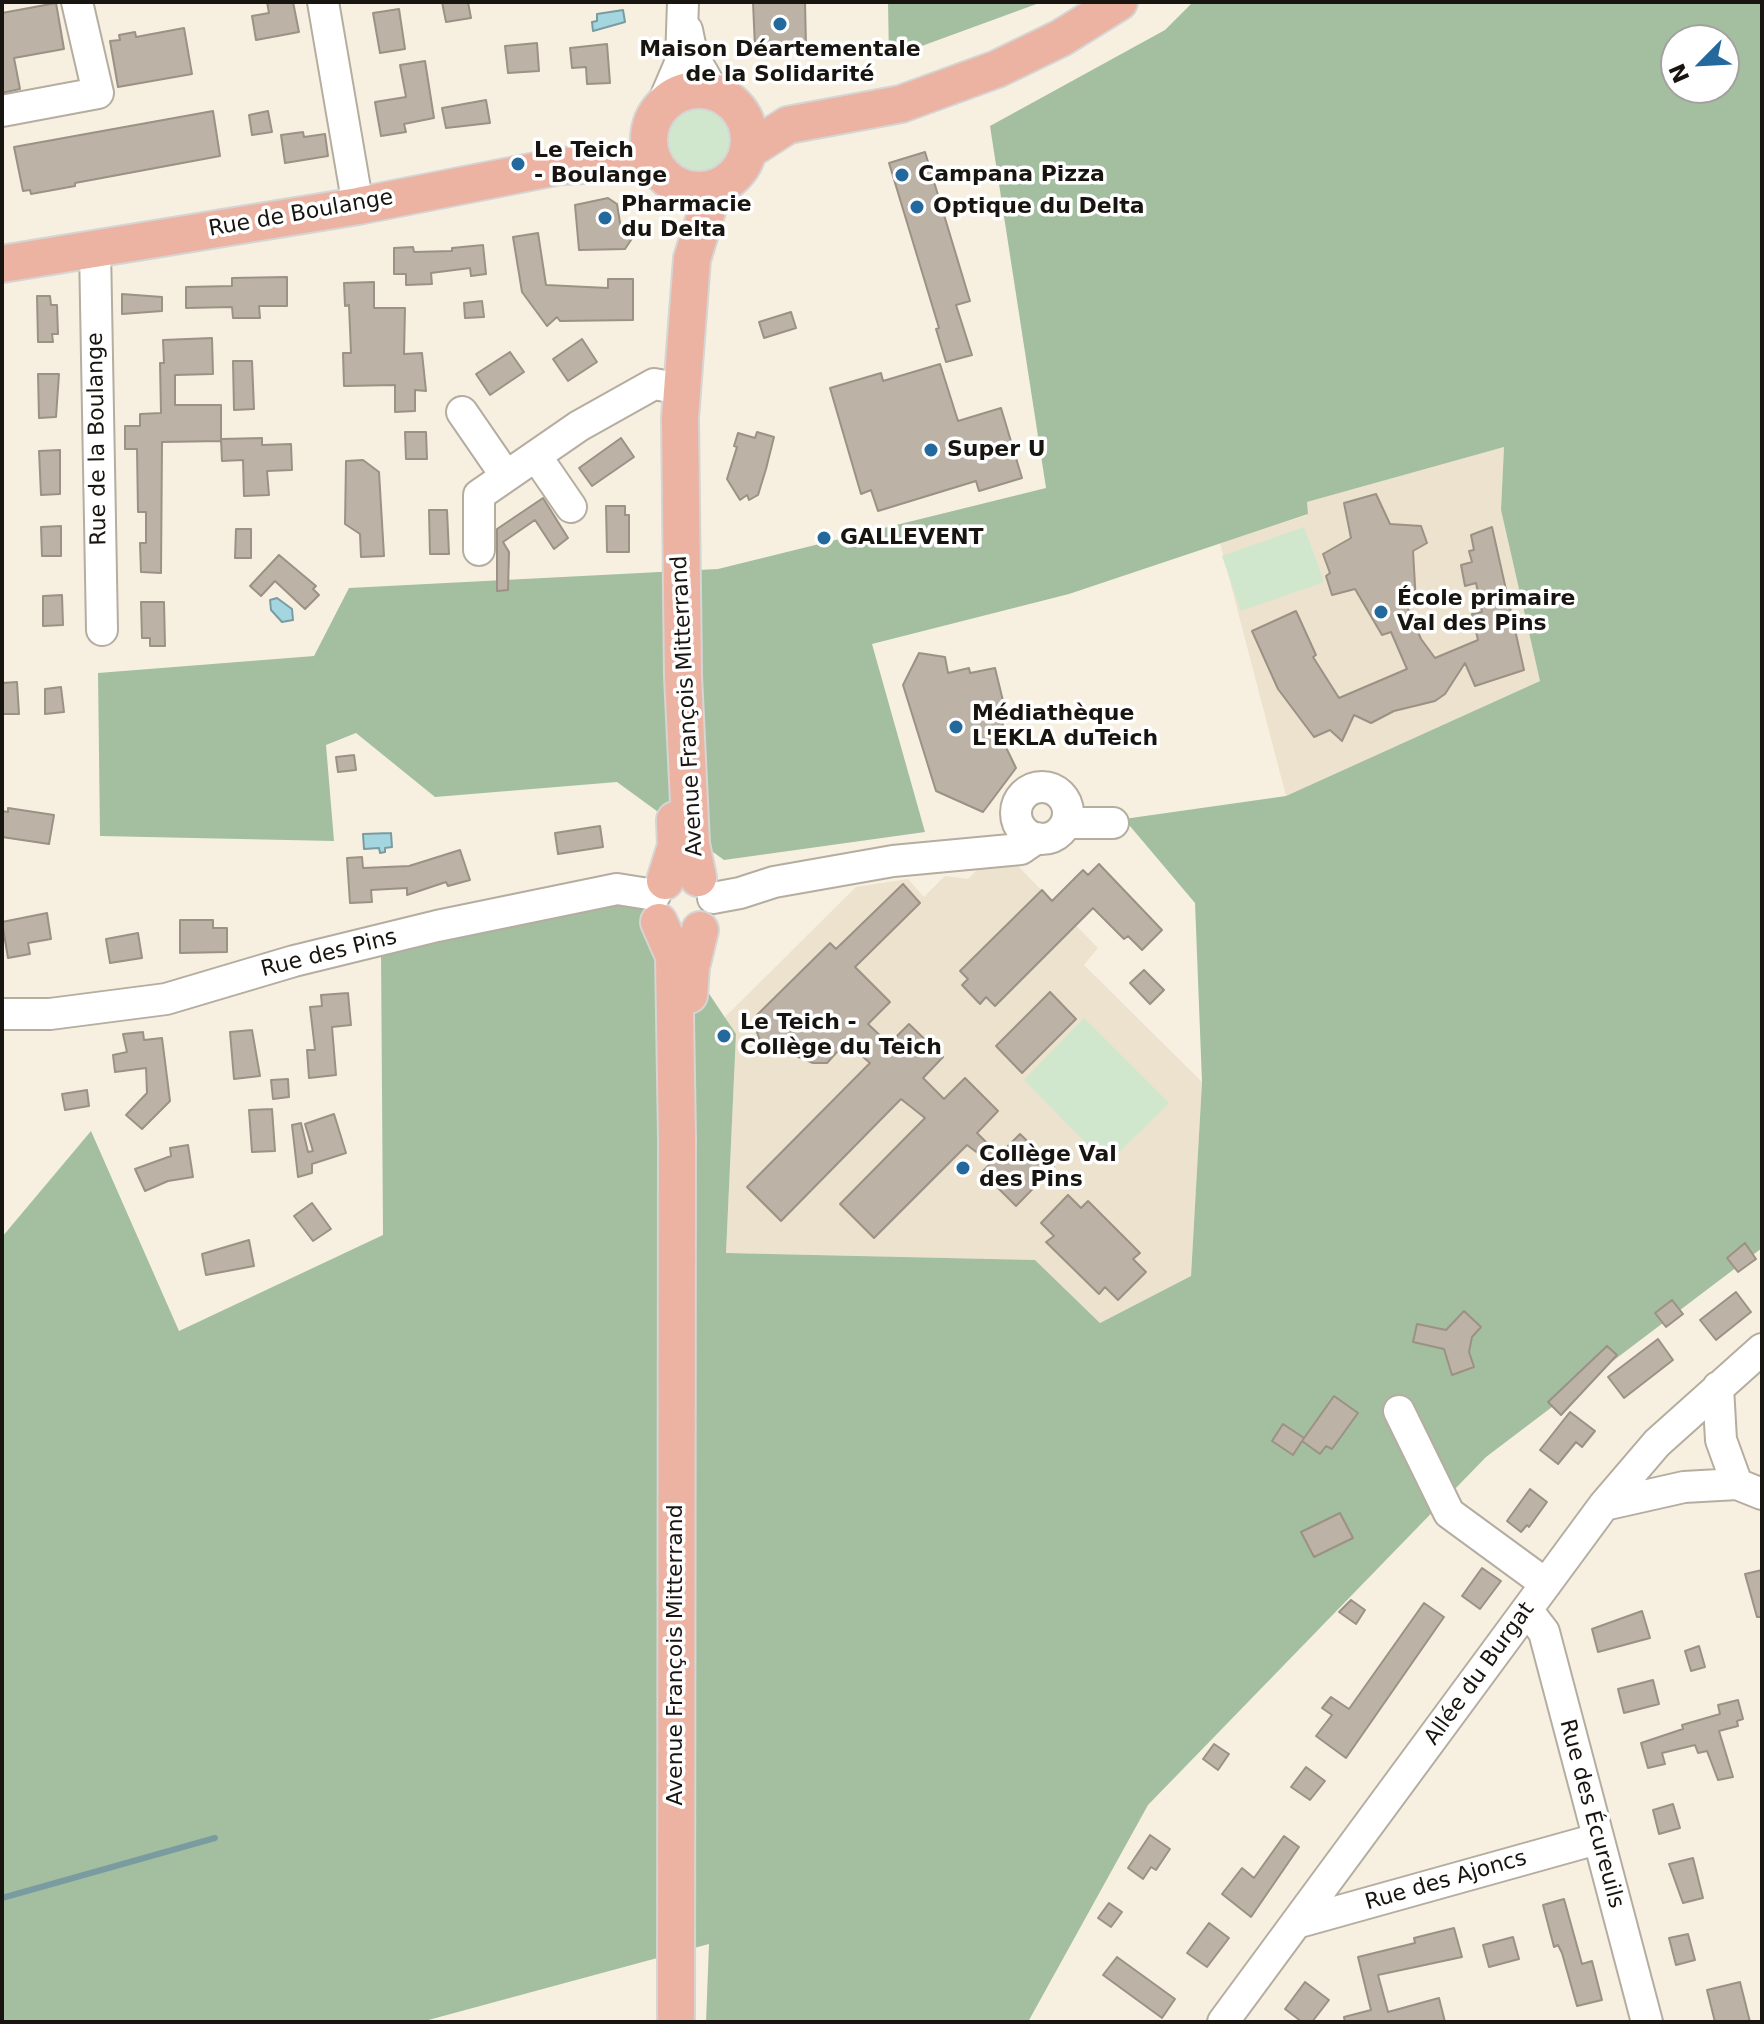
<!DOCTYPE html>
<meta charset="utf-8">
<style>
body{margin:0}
#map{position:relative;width:1764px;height:2024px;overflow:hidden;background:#f7f0e1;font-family:"DejaVu Sans",sans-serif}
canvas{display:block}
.frame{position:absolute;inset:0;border:4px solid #181510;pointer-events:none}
.north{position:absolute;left:1660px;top:24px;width:80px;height:80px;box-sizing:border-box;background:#fff;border:2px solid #a3a19f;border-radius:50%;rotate:246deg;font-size:22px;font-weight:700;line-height:32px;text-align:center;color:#181510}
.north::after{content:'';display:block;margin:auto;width:28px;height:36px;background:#23699e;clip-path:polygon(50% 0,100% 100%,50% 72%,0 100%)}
</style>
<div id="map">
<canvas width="1764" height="2024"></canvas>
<div class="frame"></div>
<div class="north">N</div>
</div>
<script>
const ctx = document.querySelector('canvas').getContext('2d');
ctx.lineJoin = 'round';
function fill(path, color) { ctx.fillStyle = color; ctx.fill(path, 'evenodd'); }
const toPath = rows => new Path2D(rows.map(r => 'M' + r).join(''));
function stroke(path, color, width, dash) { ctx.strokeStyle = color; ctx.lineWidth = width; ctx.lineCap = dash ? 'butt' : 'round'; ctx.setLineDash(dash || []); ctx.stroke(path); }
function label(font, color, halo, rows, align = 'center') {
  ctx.font = font + ' "DejaVu Sans",sans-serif'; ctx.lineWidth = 7; ctx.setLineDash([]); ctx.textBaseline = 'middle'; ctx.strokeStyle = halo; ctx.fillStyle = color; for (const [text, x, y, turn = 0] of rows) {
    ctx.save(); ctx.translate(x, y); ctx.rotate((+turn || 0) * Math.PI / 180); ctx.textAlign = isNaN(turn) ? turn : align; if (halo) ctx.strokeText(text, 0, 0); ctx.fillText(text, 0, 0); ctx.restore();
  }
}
fill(toPath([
 [1504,447,1501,510,1540,681,1286,796,1220,543,1307,515,1307,502],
 [1012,860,1098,948,1084,965,1202,1082,1191,1276,1100,1323,1035,1260,726,1253,736,1035,724,1018,856,887,908,879,924,897,945,876,968,879,984,863]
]), '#ece2cd');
fill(toPath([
 '663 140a36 36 0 1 1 72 0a36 36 0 1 1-72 0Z',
 [1304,527,1324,582,1241,611,1222,556],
 [1084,1018,1169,1103,1107,1164,1024,1080]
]), '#d0e7ce');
fill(toPath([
 [888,2,1042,2,889,58],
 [1193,2,1762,2,1762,1248,1486,1457,1148,1805,1028,2022,706,2022,709,1944,421,2022,2,2022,2,1237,91,1131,179,1331,383,1235,381,951,629,874,736,1034,726,1253,1035,1260,1100,1323,1191,1276,1202,1082,1195,903,1124,819,1286,796,1540,681,1501,510,1504,447,1307,502,1308,514,1069,594,872,644,925,832,724,860,617,782,435,797,356,733,326,745,334,841,100,836,98,673,314,656,349,588,718,569,1046,488,990,126,1165,30],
 [1676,40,1724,40,1724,88,1676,88]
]), '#a3bfa0');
const water = toPath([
 [623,10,625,22,593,31,592,22,597,21,597,14,623,10],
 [277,598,292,609,293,620,282,622,271,610,270,600,277,598],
 [391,833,392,847,385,848,385,852,380,853,379,848,364,849,363,834,391,833]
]);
fill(water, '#a4d6df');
stroke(water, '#7a9ca1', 2);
stroke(toPath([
 [2,1898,215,1838]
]), '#7a9ca1', 6);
const building = toPath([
 [267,2,293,2,299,32,256,40,252,16,269,13,267,2],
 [442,2,468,2,471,18,446,22,442,2],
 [753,2,805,2,806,47,755,48,753,2],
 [56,3,64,49,14,58,20,89,2,93,2,13,56,3],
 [399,9,405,49,380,53,373,13,399,9],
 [184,28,192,74,118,87,110,41,120,40,119,35,135,32,136,37,184,28],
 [537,43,539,71,508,73,505,46,537,43],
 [607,44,610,83,587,84,586,67,572,68,570,48,607,44],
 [425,61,434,118,404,124,406,132,381,136,375,102,406,97,400,65,425,61],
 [486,100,490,123,446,128,442,108,486,100],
 [213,111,220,156,75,183,75,186,31,194,30,190,23,191,14,147,213,111],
 [268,111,272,132,252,135,249,115,268,111],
 [303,132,304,137,325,134,328,156,285,163,281,135,303,132],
 [925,152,970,301,956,305,972,355,946,362,936,329,939,328,889,163,925,152],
 [608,198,617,204,621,229,633,237,625,249,579,250,575,205,608,198],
 [538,233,546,285,608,288,608,279,633,279,633,320,560,321,557,317,547,326,522,292,513,237,538,233],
 [483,245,486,274,471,276,470,268,431,273,432,284,406,285,406,274,394,274,394,248,413,247,414,252,452,251,452,248,483,245],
 [287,277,287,306,259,306,260,318,233,318,232,307,186,308,186,287,232,286,232,278,287,277],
 [374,282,374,308,405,308,404,354,422,353,426,391,415,390,415,411,395,412,395,385,344,386,343,353,351,353,349,305,345,306,344,283,374,282],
 [122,294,162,297,162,311,122,314,122,294],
 [37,296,50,296,51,305,57,305,58,334,52,334,53,342,38,342,37,296],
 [482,301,484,317,465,318,464,303,482,301],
 [791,312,796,328,764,338,759,322,791,312],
 [212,338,213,374,175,375,175,405,221,405,221,441,162,442,161,573,141,572,140,543,146,543,146,512,138,512,137,449,125,449,125,426,140,426,140,414,161,413,160,363,164,363,163,340,212,338],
 [582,339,597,362,568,381,553,359,582,339],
 [510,352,524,372,490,395,476,374,510,352],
 [233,361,252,361,254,409,234,410,233,361],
 [940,364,958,421,1001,408,1022,478,979,491,976,481,878,511,871,490,861,494,830,388,881,373,883,381,940,364],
 [38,374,59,374,56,417,39,418,38,374],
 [405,432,426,432,427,459,406,459,405,432],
 [757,432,774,437,766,469,758,495,749,500,747,495,740,500,727,479,737,447,734,446,738,433,755,438,757,432],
 [262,438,262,445,291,444,292,470,267,471,269,495,244,496,243,460,222,461,221,439,262,438],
 [621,438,634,457,592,486,579,468,621,438],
 [60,450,60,494,41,495,39,451,60,450],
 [363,460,379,472,384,556,361,557,360,534,345,524,346,461,363,460],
 [1376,494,1390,524,1421,526,1427,543,1413,551,1416,603,1406,604,1421,639,1435,658,1478,640,1472,614,1482,612,1476,583,1465,586,1461,565,1472,562,1469,551,1474,550,1471,535,1492,527,1524,670,1475,686,1465,663,1445,694,1435,701,1394,711,1371,723,1354,715,1342,741,1330,730,1314,737,1278,689,1252,631,1296,611,1316,655,1313,657,1339,698,1407,669,1391,632,1382,635,1355,589,1332,595,1326,576,1330,573,1323,554,1351,538,1344,503,1376,494],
 [543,498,568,538,554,549,535,520,503,542,509,552,508,590,497,591,497,529,543,498],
 [606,506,625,506,625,515,629,515,629,552,607,552,606,506],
 [429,510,447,510,449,554,430,554,429,510],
 [61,526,61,556,42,556,41,527,61,526],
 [236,529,251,529,251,558,235,558,236,529],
 [279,555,316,586,313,589,319,595,305,609,275,581,261,596,250,586,279,555],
 [62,595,63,625,43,626,43,596,62,595],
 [141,602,164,602,165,646,150,646,150,638,142,638,141,602],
 [919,653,945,657,948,673,969,668,970,673,995,668,1005,709,1001,737,1016,768,983,812,936,791,903,685,919,653],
 [17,682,19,714,2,714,2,683,17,682],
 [61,687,64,712,45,714,45,689,61,687],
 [354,755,356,770,338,772,336,757,354,755],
 [8,808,54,815,49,844,2,837,2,811,8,812,8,808],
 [600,826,603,847,558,854,555,833,600,826],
 [460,850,470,880,448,886,446,882,407,895,407,888,371,890,372,902,350,903,347,858,362,857,363,868,409,866,460,850],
 [1099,864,1162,930,1142,950,1128,936,1124,939,1093,908,995,1006,986,997,980,1004,962,985,968,979,960,971,1042,890,1052,901,1083,870,1088,875,1099,864],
 [903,884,920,903,855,967,890,1002,868,1024,889,1044,909,1024,943,1057,923,1078,944,1099,965,1078,998,1111,977,1133,999,1155,1020,1134,1054,1167,1016,1206,982,1172,991,1163,967,1145,874,1238,840,1204,925,1118,901,1099,781,1221,747,1187,870,1063,846,1042,827,1063,813,1063,760,1041,754,1023,757,1015,830,943,836,949,903,884],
 [47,913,51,939,28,943,30,954,8,958,2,922,47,913],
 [180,920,213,920,213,928,227,928,227,952,180,953,180,920],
 [138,933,142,958,110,963,106,939,138,933],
 [1144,970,1164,990,1150,1004,1130,983,1144,970],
 [1050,992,1076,1019,1022,1073,996,1046,1050,992],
 [348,993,351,1025,332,1027,336,1075,309,1078,307,1050,315,1050,310,1007,322,1006,321,995,348,993],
 [252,1030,260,1076,234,1079,230,1032,252,1030],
 [143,1032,144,1040,162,1038,170,1101,142,1129,126,1115,147,1093,146,1068,115,1072,113,1055,127,1052,123,1034,143,1032],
 [288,1079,289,1097,273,1099,271,1080,288,1079],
 [87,1090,89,1106,65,1110,62,1094,87,1090],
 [272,1109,275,1151,252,1152,249,1110,272,1109],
 [334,1114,346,1153,312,1164,312,1173,298,1177,292,1125,301,1123,308,1152,313,1151,305,1124,334,1114],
 [188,1145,193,1177,168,1181,145,1191,135,1169,171,1156,170,1148,188,1145],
 [1068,1195,1081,1208,1088,1201,1140,1253,1133,1259,1146,1272,1118,1300,1105,1287,1099,1294,1046,1242,1054,1236,1041,1223,1068,1195],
 [312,1203,331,1229,313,1241,294,1216,312,1203],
 [249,1240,254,1266,206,1275,202,1254,249,1240],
 [1745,1243,1756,1259,1738,1272,1727,1258,1745,1243],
 [1736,1292,1751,1312,1716,1340,1700,1320,1736,1292],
 [1672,1300,1683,1314,1666,1327,1655,1313,1672,1300],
 [1464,1311,1481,1327,1472,1337,1469,1352,1474,1367,1452,1375,1444,1349,1413,1342,1417,1324,1446,1330,1464,1311],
 [1658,1339,1673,1360,1624,1398,1608,1377,1658,1339],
 [1607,1346,1617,1355,1561,1415,1548,1402,1607,1346],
 [1334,1396,1358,1413,1332,1449,1326,1446,1320,1454,1302,1441,1334,1396],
 [1570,1412,1595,1431,1582,1447,1576,1442,1558,1464,1540,1450,1570,1412],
 [1283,1424,1304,1438,1293,1455,1272,1441,1283,1424],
 [1530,1489,1547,1502,1529,1527,1527,1525,1521,1532,1507,1521,1530,1489],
 [1340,1513,1353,1538,1314,1557,1301,1532,1340,1513],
 [1482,1568,1501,1581,1480,1609,1462,1596,1482,1568],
 [1762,1570,1762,1617,1757,1617,1745,1574,1762,1570],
 [1351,1600,1365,1610,1356,1624,1339,1612,1351,1600],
 [1424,1603,1444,1617,1346,1758,1316,1736,1332,1715,1322,1708,1331,1697,1349,1709,1424,1603],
 [1642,1611,1650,1638,1598,1652,1592,1629,1642,1611],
 [1699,1646,1705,1667,1691,1671,1685,1651,1699,1646],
 [1653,1680,1659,1704,1624,1713,1618,1689,1653,1680],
 [1738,1700,1743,1719,1737,1721,1738,1726,1719,1731,1733,1777,1718,1780,1707,1751,1698,1753,1695,1745,1662,1753,1665,1764,1648,1768,1641,1743,1683,1729,1682,1725,1720,1714,1718,1705,1738,1700],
 [1214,1744,1229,1754,1218,1770,1203,1759,1214,1744],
 [1306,1767,1325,1781,1310,1800,1291,1787,1306,1767],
 [1673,1804,1680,1828,1659,1834,1653,1810,1673,1804],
 [1150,1835,1170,1849,1156,1870,1151,1867,1143,1879,1128,1868,1150,1835],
 [1284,1836,1299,1847,1251,1917,1222,1894,1242,1868,1254,1878,1284,1836],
 [1693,1858,1703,1898,1683,1903,1669,1864,1693,1858],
 [1564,1899,1582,1964,1592,1961,1602,2000,1577,2006,1562,1953,1558,1945,1554,1947,1543,1905,1564,1899],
 [1109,1903,1122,1912,1111,1927,1098,1918,1109,1903],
 [1209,1923,1229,1938,1207,1967,1187,1953,1209,1923],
 [1454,1928,1462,1957,1378,1975,1388,2012,1439,1998,1445,2022,1345,2022,1344,2017,1371,2010,1358,1957,1415,1943,1414,1938,1454,1928],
 [1688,1934,1695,1960,1676,1965,1669,1938,1688,1934],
 [1513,1937,1519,1959,1489,1967,1483,1945,1513,1937],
 [1117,1957,1175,1999,1162,2018,1103,1975,1117,1957],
 [1305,1982,1329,2000,1312,2022,1302,2022,1285,2009,1305,1982],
 [1740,1982,1750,2022,1715,2022,1707,1990,1740,1982]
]);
fill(building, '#bcb2a5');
stroke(building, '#9b9185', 2);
const minor = toPath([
 [323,2,358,206],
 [687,30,692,54,713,91],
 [663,103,681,61,683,2],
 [2,111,98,93,77,2],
 [95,248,102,630],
 [462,412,506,476],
 [536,456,571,507],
 [479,550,479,495,579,426,654,384,682,389],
 '1016 813a26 26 0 1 1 52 0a26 26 0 1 1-52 0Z',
 [1066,823,1113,823],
 [713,898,740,893,774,882,893,861,1021,849,1037,838],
 [2,1014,50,1014,166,999,294,961,437,926,617,889,655,895],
 [1718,1387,1721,1440,1737,1484],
 [1399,1411,1449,1513,1546,1584],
 [1604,1505,1684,1487,1737,1484,1762,1494],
 [1527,1610,1544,1632,1647,2022],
 [1296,1923,1597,1839],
 [1223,2022,1604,1505,1657,1443,1762,1349]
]);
const major = toPath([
 '649 140a50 50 0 1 1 100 0a50 50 0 1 1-100 0Z',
 [749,150,788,125,901,104,997,69,1061,38,1119,2],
 [2,264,358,206,561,166,630,163,656,166],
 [698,878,691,844,683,676,680,418,692,259,714,188],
 [665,881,676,846,675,820],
 [659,922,674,956,677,1138,676,2022],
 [689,995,691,967,700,930]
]);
stroke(minor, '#b4ada0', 34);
stroke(major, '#d5d5d4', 40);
stroke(minor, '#fff', 30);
stroke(major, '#ecb2a2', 36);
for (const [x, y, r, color] of [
 [780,24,8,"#23699e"],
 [518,164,8,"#23699e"],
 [902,175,8,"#23699e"],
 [917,207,8,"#23699e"],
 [605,218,8,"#23699e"],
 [931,450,8,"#23699e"],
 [824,538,8,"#23699e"],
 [1381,612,8,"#23699e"],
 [956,727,8,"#23699e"],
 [724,1036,8,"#23699e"],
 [963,1168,8,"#23699e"]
]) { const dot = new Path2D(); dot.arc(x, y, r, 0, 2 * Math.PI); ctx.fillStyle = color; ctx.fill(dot); stroke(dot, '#fff', 3); }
label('bold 22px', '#181510', '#fff', [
 ["Maison Déartementale",780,50,"center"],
 ["de la Solidarité",780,75,"center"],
 ["Le Teich",534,151],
 ["- Boulange",534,176],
 ["Campana Pizza",918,175],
 ["Pharmacie",621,205],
 ["du Delta",621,230],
 ["Optique du Delta",933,207],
 ["Super U",947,450],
 ["GALLEVENT",840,538],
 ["École primaire",1397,599],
 ["Val des Pins",1397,624],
 ["Médiathèque",972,714],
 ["L'EKLA duTeich",972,739],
 ["Le Teich -",740,1023],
 ["Collège du Teich",740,1048],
 ["Collège Val",979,1155],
 ["des Pins",979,1180]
], 'left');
label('22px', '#181510', '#fff', [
 ["Rue de Boulange",301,214,-10],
 ["Rue de la Boulange",98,439,-91],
 ["Avenue François Mitterrand",688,706,-93],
 ["Rue des Pins",329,954,-14],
 ["Avenue François Mitterrand",676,1655,-90],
 ["Allée du Burgat",1480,1674,-54],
 ["Rue des Écureuils",1591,1814,75],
 ["Rue des Ajoncs",1446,1881,-16]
]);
</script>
